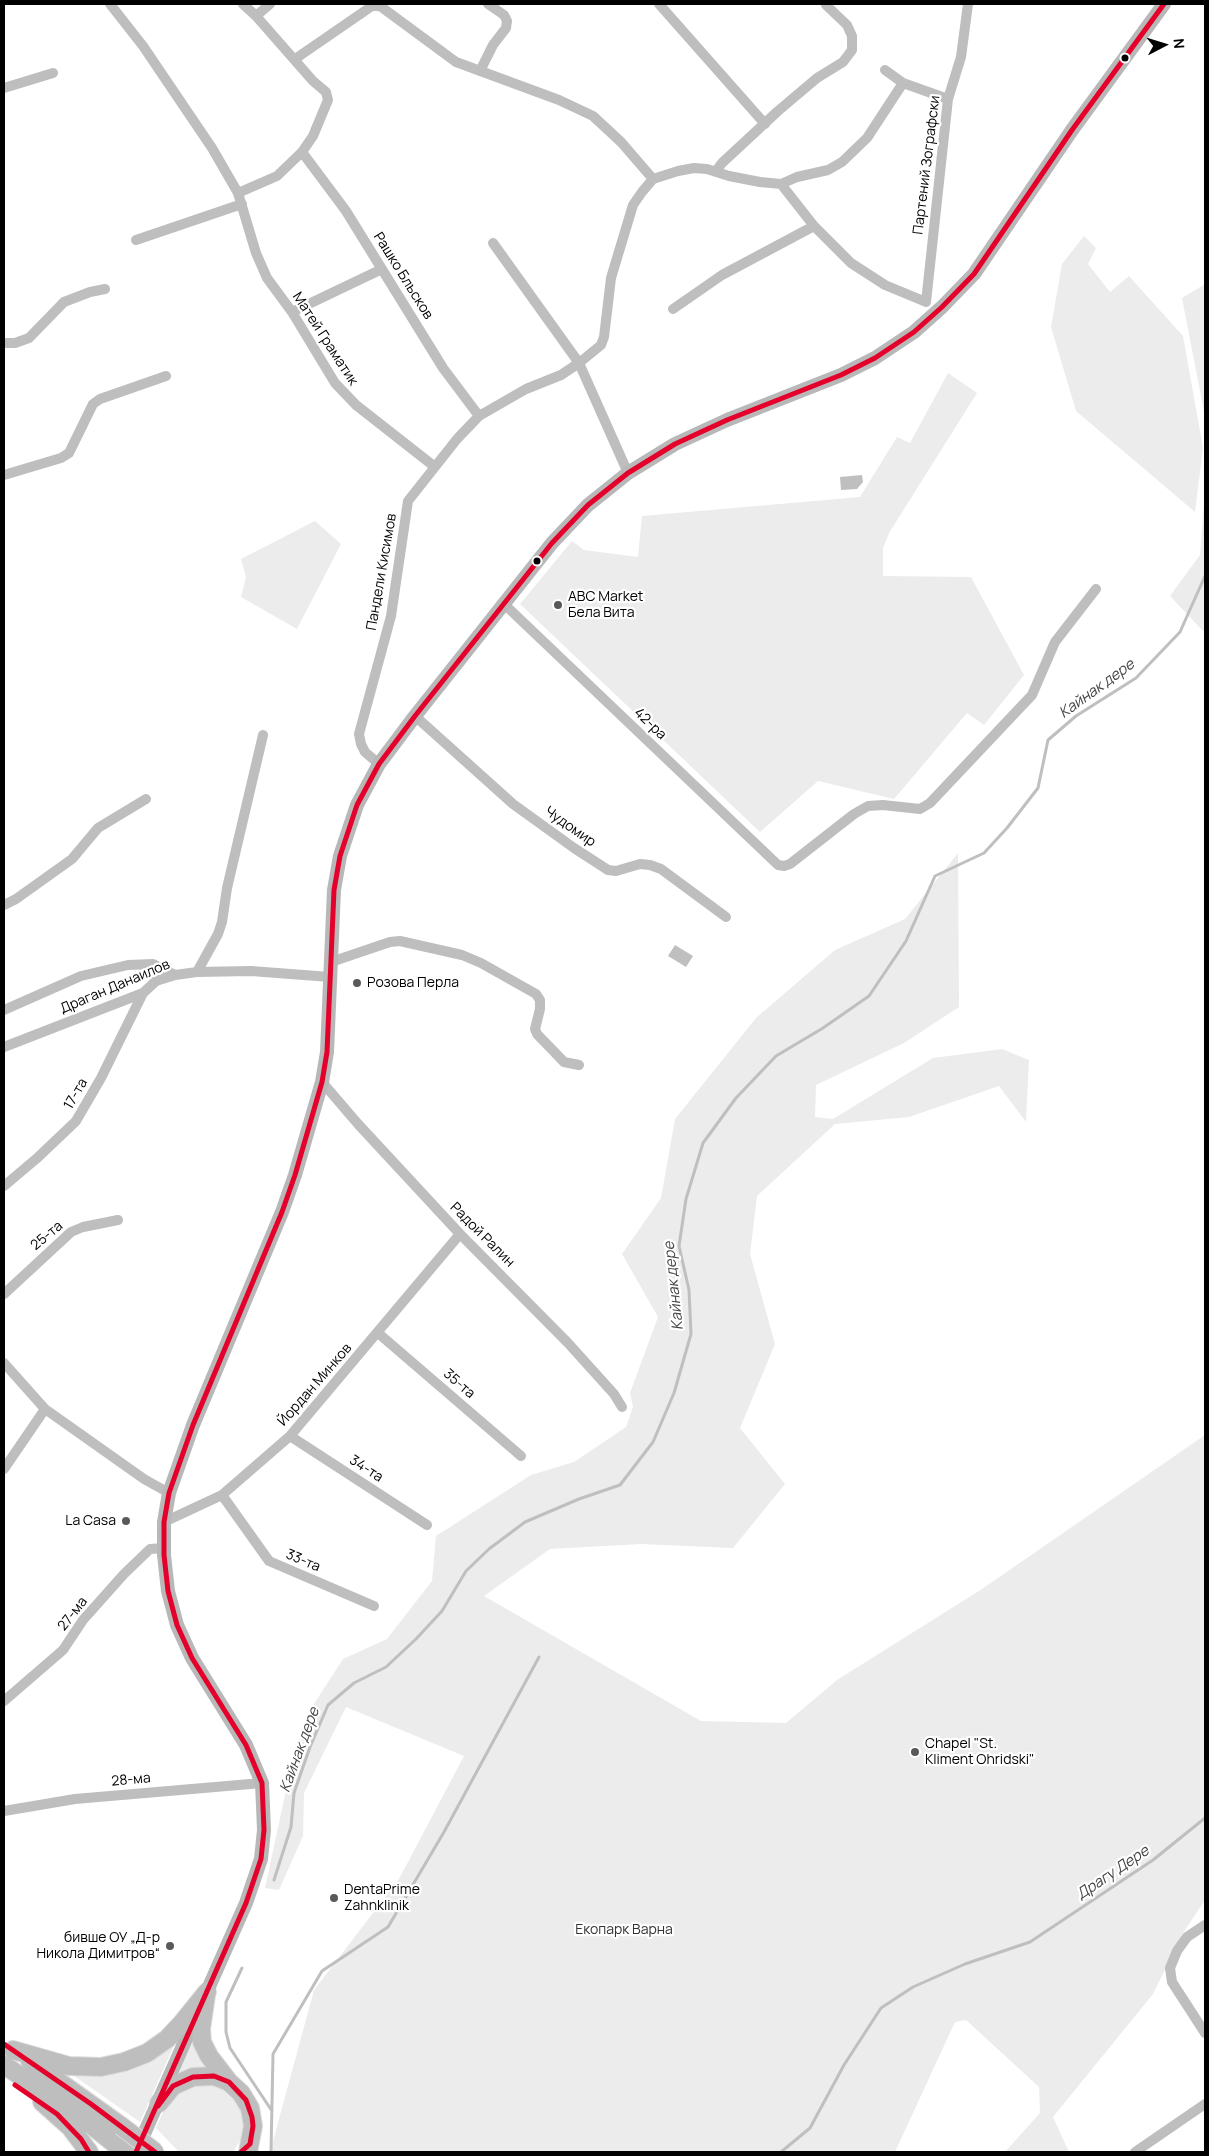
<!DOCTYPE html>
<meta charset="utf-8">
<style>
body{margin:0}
#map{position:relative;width:1209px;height:2156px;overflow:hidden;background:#fff;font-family:Manrope,sans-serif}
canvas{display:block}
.frame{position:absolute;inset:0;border:5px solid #000;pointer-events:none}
.north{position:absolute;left:1139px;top:20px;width:50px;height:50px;-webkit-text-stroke:4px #fff;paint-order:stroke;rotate:85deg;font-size:14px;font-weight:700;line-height:20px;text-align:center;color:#000}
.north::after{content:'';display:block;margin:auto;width:18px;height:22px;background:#000;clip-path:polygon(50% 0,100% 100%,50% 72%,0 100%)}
</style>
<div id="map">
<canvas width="1209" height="2156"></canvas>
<div class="frame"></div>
<div class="north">N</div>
</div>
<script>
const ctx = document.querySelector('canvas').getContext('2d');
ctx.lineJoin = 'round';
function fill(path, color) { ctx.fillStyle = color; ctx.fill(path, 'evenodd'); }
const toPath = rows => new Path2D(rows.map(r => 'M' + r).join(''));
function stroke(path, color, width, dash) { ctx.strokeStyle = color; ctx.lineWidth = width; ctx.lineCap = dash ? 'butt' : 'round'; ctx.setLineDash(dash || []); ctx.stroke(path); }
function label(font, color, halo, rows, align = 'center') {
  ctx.font = font + ' Manrope,sans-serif'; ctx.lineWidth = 4.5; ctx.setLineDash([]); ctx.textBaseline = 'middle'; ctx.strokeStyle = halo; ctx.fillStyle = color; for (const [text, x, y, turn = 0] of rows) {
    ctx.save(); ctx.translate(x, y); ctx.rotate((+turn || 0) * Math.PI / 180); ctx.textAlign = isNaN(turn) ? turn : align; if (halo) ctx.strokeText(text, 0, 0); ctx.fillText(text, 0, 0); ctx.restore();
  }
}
fill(toPath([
 [1084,236,1096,248,1088,264,1110,292,1129,276,1183,336,1203,448,1195,512,1076,411,1051,327,1062,264],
 [1205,284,1205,417,1182,298],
 [948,373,977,393,889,533,883,548,883,576,971,577,1024,675,984,725,967,713,894,799,818,781,760,832,520,604,572,541,584,550,638,557,642,516,860,497,897,437,910,443],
 [1205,491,1205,627,1203,631,1170,596,1200,555],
 [315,521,341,544,297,629,241,597,246,577,241,559],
 [958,853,959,1007,904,1043,816,1085,815,1117,833,1119,933,1058,1002,1049,1029,1060,1026,1122,999,1086,909,1117,835,1124,757,1196,750,1254,775,1344,740,1428,785,1484,733,1548,641,1544,550,1549,484,1596,701,1721,786,1723,837,1680,982,1589,1205,1435,1205,1900,1183,1933,1153,1994,1053,2117,1069,2152,1005,2152,1040,2113,1039,2087,966,2020,955,2022,895,2152,270,2152,314,1990,399,1879,464,1756,346,1707,304,1793,303,1836,279,1890,265,1888,293,1758,310,1710,343,1659,387,1639,432,1581,436,1536,531,1475,574,1462,626,1427,633,1407,630,1393,658,1317,622,1254,661,1198,675,1119,756,1018,835,950,905,919],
 [196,2035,216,2069,193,2069,179,2073,178,2070],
 [175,2043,140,2122,70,2073],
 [204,2082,222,2087,235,2096,243,2113,243,2136,233,2152,179,2152,156,2128,168,2100,175,2092]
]), '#ececec');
fill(toPath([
 [862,475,863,482,857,489,841,490,840,477],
 [675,945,693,956,686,967,668,956]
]), '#bfbfbf');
stroke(toPath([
 [274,1880,291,1827,294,1793,310,1747,328,1705,354,1683,386,1667,416,1639,442,1611,466,1571,489,1549,525,1522,579,1499,620,1485,653,1442,674,1393,691,1334,689,1290,679,1246,686,1199,703,1143,736,1098,776,1056,823,1028,869,996,906,941,935,876,984,853,1007,828,1038,788,1048,740,1076,716,1136,678,1180,632,1205,576],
 [242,1968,226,2002,226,2032,230,2048,272,2111],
 [271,2152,273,2054,322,1971,388,1927,444,1832,539,1657],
 [781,2152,810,2128,844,2065,881,2008,913,1987,965,1964,1030,1942,1153,1860,1205,1818]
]), '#bfbfbf', 3);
const highway = toPath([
 [206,1995,201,2029,202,2042,209,2056,229,2082],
 [13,2050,69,2066,101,2067,124,2062,147,2053,167,2039,182,2023,207,1992],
 [30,2061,121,2126],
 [4,2065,76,2113,125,2152],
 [42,2102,70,2127,89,2152],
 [159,2103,173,2086,193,2077,214,2076,229,2082,241,2093,250,2108,253,2126,248,2152]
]);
stroke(highway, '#dbdbdb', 20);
stroke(toPath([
 [110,4,143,46,212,148,238,193,256,253,267,278,292,312,335,383,356,405,435,467],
 [659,4,765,124],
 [256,16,270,4],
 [295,59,372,6,380,6,456,62,559,100,593,116,621,142,653,179],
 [885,70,903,83,948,99],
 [480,71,493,45,506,28,507,21,504,15,488,4],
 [4,88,53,73],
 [302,152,346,211,443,368,479,416],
 [716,171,722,163,778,111,817,78,843,62,852,50,852,36,847,25,826,5],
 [781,184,814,226,851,263,885,285,926,302],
 [238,193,277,176,302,152,313,136,328,100,326,92,313,81,256,16,243,4],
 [136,240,242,204],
 [493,243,579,363,628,473],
 [926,302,948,99,961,57,968,4],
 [673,309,722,275,814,226],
 [292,312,382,269],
 [4,343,15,343,29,338,64,302,90,292,105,289],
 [4,475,61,458,69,453,93,404,100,399,166,376],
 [503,603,778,865,784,866,790,864,854,814,868,806,883,805,920,809,930,803,1032,695,1055,642,1096,589],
 [415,716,513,804,574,848,608,870,616,871,640,864,650,865,661,869,726,917],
 [379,764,365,752,361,744,359,734,391,616,408,501,457,439,479,416,526,389,561,375,579,363,601,345,604,337,611,278,633,205,642,192,653,179,678,171,694,168,707,169,729,176,760,182,781,184,797,177,828,170,842,162,867,138,903,83],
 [4,905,16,899,72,859,98,828,146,799],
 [331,962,390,942,400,941,462,955,481,963,536,994,540,1000,540,1009,535,1029,537,1034,564,1062,579,1065],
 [197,972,218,934,222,922,227,888,263,735],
 [4,1010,81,976,128,965,153,964,175,975],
 [4,1047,143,993,156,981,175,975,197,972,251,971,330,977],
 [322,1082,358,1124,460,1234,568,1343,614,1394,622,1407],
 [4,1186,36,1159,76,1121,101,1078,143,993],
 [4,1294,71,1232,83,1227,118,1220],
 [378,1333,521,1456],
 [4,1363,45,1409,144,1479,169,1493],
 [290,1436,427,1525],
 [4,1469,45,1409],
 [222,1495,269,1561,374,1606],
 [164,1522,222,1495,290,1436,460,1234],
 [4,1701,63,1650,83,1620,124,1574,150,1549,164,1548],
 [4,1811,75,1799,262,1783],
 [1205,1925,1187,1937,1177,1951,1170,1968,1172,1982,1205,2033],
 [1135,2152,1205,2104]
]), '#bebebe', 10);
stroke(toPath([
 [136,2152,246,1903,261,1859,264,1830,262,1783,246,1745,192,1658,177,1625,168,1591,164,1555,164,1522,169,1493,193,1425,282,1212,295,1175,322,1082,327,1052,334,890,340,856,357,805,379,764,415,716,552,543,588,505,628,473,675,444,727,420,841,375,875,358,914,332,942,307,974,274,1072,130,1164,4]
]), '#b8b8b8', 14);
stroke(highway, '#bebebe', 18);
const highwayBridge = toPath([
 [121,2126,155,2152]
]);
stroke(highwayBridge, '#dbdbdb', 20, []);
stroke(highwayBridge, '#bebebe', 18);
stroke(toPath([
 [4,2044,91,2104,155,2152],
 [15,2085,57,2114,81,2139,89,2152],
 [158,2106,173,2086,193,2077,214,2076,229,2082,246,2100,252,2117,253,2126,250,2144,241,2152],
 [136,2152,246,1903,261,1859,264,1830,262,1783,246,1745,192,1658,177,1625,168,1591,164,1555,164,1522,169,1493,193,1425,282,1212,295,1175,322,1082,327,1052,334,890,340,856,357,805,379,764,415,716,552,543,588,505,628,473,675,444,727,420,841,375,875,358,914,332,942,307,974,274,1072,130,1164,4]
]), '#e4002b', 5);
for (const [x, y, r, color] of [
 [1125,58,4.5,"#000"],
 [537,561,4.5,"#000"],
 [558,605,5,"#595959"],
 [357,983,5,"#595959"],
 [126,1521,5,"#595959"],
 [915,1752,5,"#595959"],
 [334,1898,5,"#595959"],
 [170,1946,5,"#595959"]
]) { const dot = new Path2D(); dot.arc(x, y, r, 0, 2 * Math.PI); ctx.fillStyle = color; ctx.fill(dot); stroke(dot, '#fff', 2); }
label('14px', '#000', '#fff', [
 ["Партений Зографски",927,165,-83],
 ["Рашко Блъсков",403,276,58],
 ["Матей Граматик",325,339,57],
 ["Пандели Кисимов",382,572,-80],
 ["42-ра",650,724,44],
 ["Чудомир",570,827,35],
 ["Драган Данаилов",115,987,-23],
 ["17-та",76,1094,-60],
 ["Радой Ралин",482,1235,45],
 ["25-та",47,1236,-40],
 ["35-та",459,1384,41],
 ["Йордан Минков",315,1385,-49],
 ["34-та",366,1469,33],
 ["33-та",303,1561,23],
 ["27-ма",73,1614,-52],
 ["28-ма",131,1780,-5]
]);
label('14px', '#000', '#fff', [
 ["ABC Market",568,597],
 ["Бела Вита",568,613],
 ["Розова Перла",367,983],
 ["La Casa",116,1521,"right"],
 ["Chapel \"St.",925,1744],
 ["Kliment Ohridski\"",925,1760],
 ["DentaPrime",344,1890],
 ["Zahnklinik",344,1906],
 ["бивше ОУ „Д-р",160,1938,"right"],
 ["Никола Димитров“",160,1954,"right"]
], 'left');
label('14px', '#333', '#fff', [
 ["Екопарк Варна",624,1930]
]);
label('italic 15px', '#444', '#fff', [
 ["Кайнак дере",1097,689,-36],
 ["Кайнак дере",674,1286,-96],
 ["Кайнак дере",300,1750,-70],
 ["Драгу Дере",1113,1873,-34]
]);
</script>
